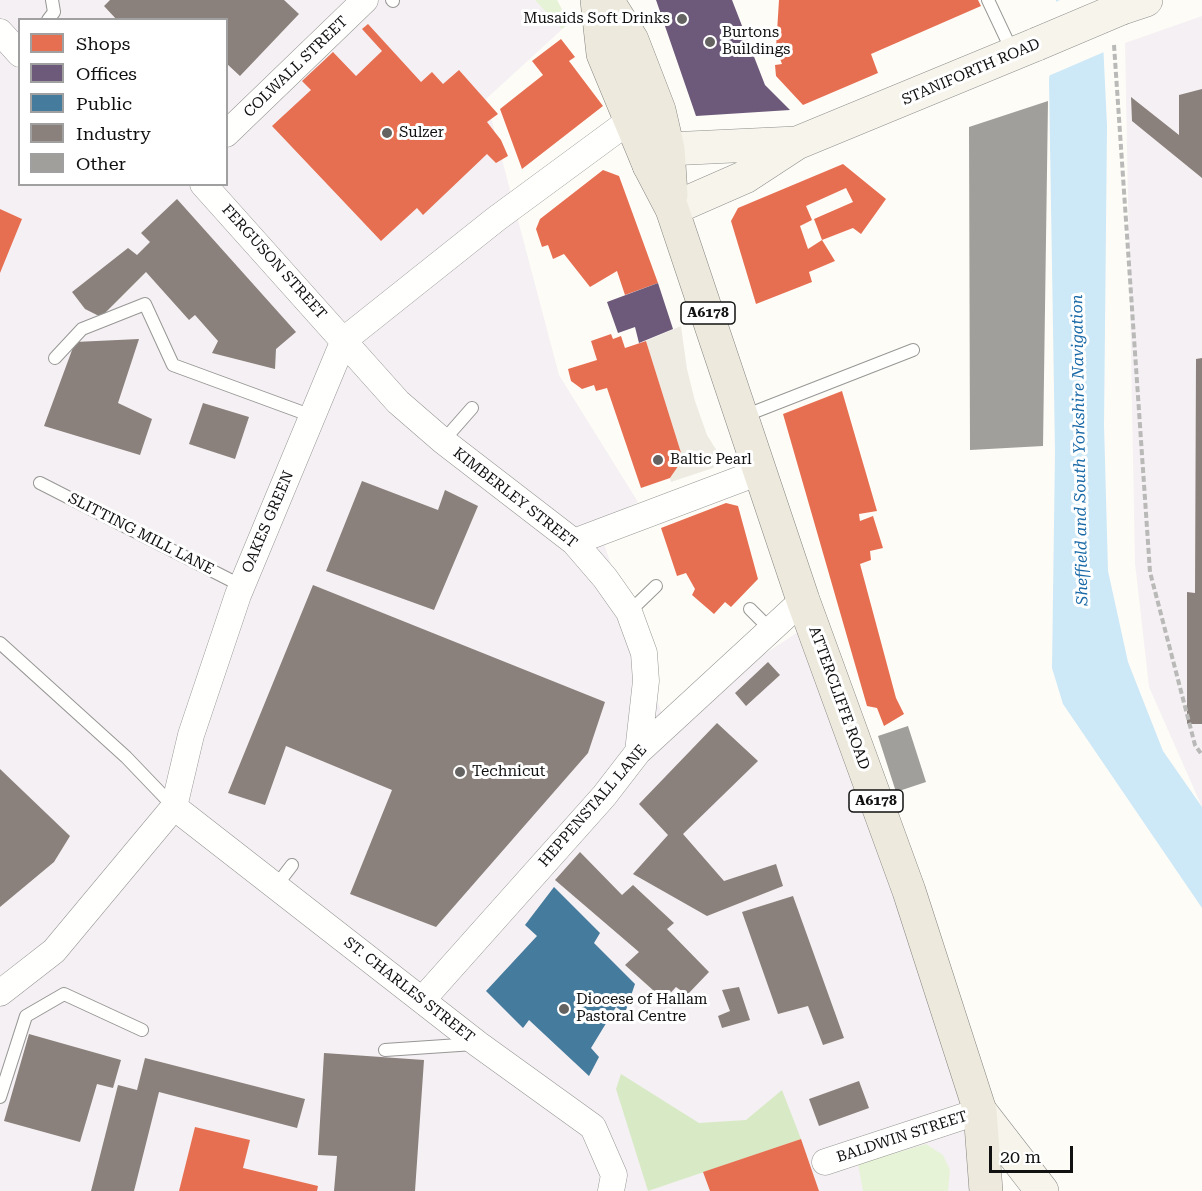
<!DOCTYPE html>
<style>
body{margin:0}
#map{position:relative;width:1202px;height:1191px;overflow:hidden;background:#fdfcf7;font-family:"Roboto Serif",serif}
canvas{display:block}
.legend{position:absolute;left:18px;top:18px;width:210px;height:168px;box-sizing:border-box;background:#fff;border:2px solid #a0a0a0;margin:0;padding:8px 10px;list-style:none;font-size:18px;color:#111}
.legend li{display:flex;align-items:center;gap:12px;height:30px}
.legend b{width:30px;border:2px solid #a0a0a0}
.scale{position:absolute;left:989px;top:1146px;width:84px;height:27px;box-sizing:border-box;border:3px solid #111;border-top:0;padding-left:8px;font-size:18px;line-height:21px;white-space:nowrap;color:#111;-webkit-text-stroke:4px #fff;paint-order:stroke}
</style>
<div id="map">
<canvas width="1202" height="1191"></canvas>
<ul class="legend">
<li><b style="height:16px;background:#e76f51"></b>Shops</li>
<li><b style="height:16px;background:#6d597a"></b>Offices</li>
<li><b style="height:16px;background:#457b9d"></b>Public</li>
<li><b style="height:16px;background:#8a817c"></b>Industry</li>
<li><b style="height:16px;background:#a19f9c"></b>Other</li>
</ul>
<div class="scale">20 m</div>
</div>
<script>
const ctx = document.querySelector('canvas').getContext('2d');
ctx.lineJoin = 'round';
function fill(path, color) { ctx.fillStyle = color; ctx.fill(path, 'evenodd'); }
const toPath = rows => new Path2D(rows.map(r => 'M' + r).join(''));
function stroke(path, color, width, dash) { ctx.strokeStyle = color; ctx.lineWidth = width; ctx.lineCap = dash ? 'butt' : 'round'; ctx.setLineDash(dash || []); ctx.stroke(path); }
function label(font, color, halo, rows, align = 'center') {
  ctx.font = font + ' "Roboto Serif",serif'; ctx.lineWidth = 6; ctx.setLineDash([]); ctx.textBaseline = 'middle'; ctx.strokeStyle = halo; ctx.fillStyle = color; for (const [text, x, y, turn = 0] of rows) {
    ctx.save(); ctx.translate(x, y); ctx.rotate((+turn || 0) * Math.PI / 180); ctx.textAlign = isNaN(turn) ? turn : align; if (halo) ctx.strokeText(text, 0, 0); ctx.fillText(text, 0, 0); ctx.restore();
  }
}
fill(toPath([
 [0,0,557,0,569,23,486,99,559,375,638,502,597,523,664,720,801,630,965,1088,976,1191,0,1191],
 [20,20,226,20,226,184,20,184],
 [1202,16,1202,807,1149,687,1135,563,1125,43]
]), '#f5f0f3');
fill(toPath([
 [535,0,557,0,569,23,562,29],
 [926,1144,943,1155,950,1170,948,1191,863,1191,858,1164]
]), '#e7f3d7');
fill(toPath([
 [621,1074,699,1123,746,1120,782,1090,801,1139,648,1191,616,1089]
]), '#d8eac5');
fill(toPath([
 [681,326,687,369,695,401,707,435,717,451,718,462,713,468,671,482,670,478,683,459,646,341]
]), '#edebe2');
fill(toPath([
 [1056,0,1101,0,1107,126,1104,425,1108,571,1128,662,1163,751,1202,807,1202,908,1063,704,1052,668,1055,452,1049,80]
]), '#cde8f7');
fill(toPath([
 [1060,0,1104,0,1104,52,1046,77,1053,3]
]), '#fdfcf7');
fill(toPath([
 [779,0,978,0,981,6,871,54,878,73,803,105,776,76,775,65,782,64,776,48],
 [368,24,421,82,432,72,443,84,459,70,498,114,487,122,501,140,508,156,496,163,487,154,423,215,417,208,381,241,272,126,311,90,302,81,333,52,356,76,382,51,362,29],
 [561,39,575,57,569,61,603,106,522,169,500,109,543,75,532,61],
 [843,164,886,199,861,234,853,228,822,240,835,261,809,272,812,282,756,304,731,221,738,208],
 [846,188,853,202,814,219,822,240,808,249,800,226,812,220,806,206],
 [603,170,619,176,658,283,625,295,617,271,590,287,564,254,553,259,548,245,542,247,536,229,540,219],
 [0,209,22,219,0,273],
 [611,334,613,339,621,336,625,348,646,341,683,459,670,478,641,488,607,388,596,391,594,385,582,389,571,381,568,369,597,360,591,341],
 [842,391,877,511,859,514,860,521,873,516,883,548,870,551,871,560,860,564,896,698,904,714,884,726,877,708,867,706,783,414],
 [726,503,738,506,758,579,731,607,725,602,714,614,692,595,695,589,686,573,677,576,661,528],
 [195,1127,250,1140,243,1168,318,1186,317,1191,179,1191],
 [801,1139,819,1191,710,1191,703,1172]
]), '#e76f51');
fill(toPath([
 [656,0,732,0,765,85,790,110,696,116],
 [658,283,673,329,639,343,635,327,618,333,607,302]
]), '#6d597a');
fill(toPath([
 [554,887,600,933,594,943,635,984,625,1013,616,1007,591,1048,599,1057,589,1076,529,1020,523,1028,486,991,537,936,525,925]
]), '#457b9d');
fill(toPath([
 [110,0,284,0,299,14,240,76,226,63,226,20,117,20,104,6],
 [1202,89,1202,178,1132,121,1131,97,1179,135,1179,95],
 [177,199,296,332,276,349,275,369,212,353,218,341,195,315,189,320,146,272,101,317,85,309,72,292,128,248,137,255,150,242,141,233],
 [139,339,118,403,152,419,140,455,44,426,75,342],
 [1202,358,1202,724,1187,724,1187,592,1195,593,1196,359],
 [203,403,249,417,235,459,189,444],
 [362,481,438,510,445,490,478,506,434,610,326,571],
 [313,585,605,702,588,753,436,927,350,894,392,790,286,746,265,805,228,793],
 [768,662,780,675,746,706,735,693],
 [717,723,758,761,683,834,724,881,776,864,783,886,707,916,633,874,668,835,639,804],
 [0,769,70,836,54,862,0,907],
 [580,852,622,895,633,885,674,923,667,929,709,972,687,995,676,987,664,1000,625,965,639,952,555,880],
 [793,896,844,1038,823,1045,808,1006,778,1014,742,912],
 [739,987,750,1020,722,1028,718,1016,730,1011,722,990],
 [29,1034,121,1060,113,1088,97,1084,80,1142,4,1121],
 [324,1053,424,1060,415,1191,334,1191,337,1156,318,1155],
 [145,1058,305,1099,297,1128,159,1092,134,1191,91,1191,118,1085,137,1090],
 [859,1081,869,1108,819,1126,809,1099]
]), '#8a817c');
fill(toPath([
 [1048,101,1043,446,970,450,969,127],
 [908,726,926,782,896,792,878,736]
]), '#a19f9c');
const service = toPath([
 [392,0,393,1],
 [988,0,1013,53],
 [48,20,54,12,52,0],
 [55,358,82,329,145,304,173,365,312,416],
 [744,416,913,350],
 [443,441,472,408],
 [40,483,242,586],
 [750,609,771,630],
 [629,612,656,586],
 [0,643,126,757,173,806],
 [276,886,292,865],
 [385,1050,474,1044],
 [0,1097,26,1016,64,994,142,1030]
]);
const minor = toPath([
 [0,32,20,54],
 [226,134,365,0],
 [203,184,398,402,443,441,574,542,605,578,629,612,644,653,646,681,638,752],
 [574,542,762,471],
 [174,807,478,1044,593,1127,614,1175,611,1191],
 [0,993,54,951,174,807,191,735,238,595,344,340,496,219,629,121],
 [423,999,604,796,638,752,803,600],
 [825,1162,980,1111]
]);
const secondary = toPath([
 [1122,8,1146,0],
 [649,165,658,153,668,149,796,143],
 [672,209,745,177,797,143,1037,44],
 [980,1111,1042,1191]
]);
const primary = toPath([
 [597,0,603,54,649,165,672,209,803,600,909,891,980,1111,986,1191],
 [607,0,632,40,659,110,668,149,671,195]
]);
stroke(service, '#979795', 14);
stroke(minor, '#979795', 27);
stroke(secondary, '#8e8d8b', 34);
stroke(primary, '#858482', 34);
stroke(toPath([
 [1114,45,1150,572,1195,745,1202,755]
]), '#b9b9b8', 4, [6, 3]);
stroke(service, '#fffffe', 12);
stroke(minor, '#fffffe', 26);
stroke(secondary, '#f6f4eb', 33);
stroke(primary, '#ede9dc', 33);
const secondaryBridge = toPath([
 [1037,44,1122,8]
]);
stroke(secondaryBridge, '#8e8d8b', 34, []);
stroke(secondaryBridge, '#f6f4eb', 33);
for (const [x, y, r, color] of [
 [682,19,6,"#646362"],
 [710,42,6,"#646362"],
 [387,133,6,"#646362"],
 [658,460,6,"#646362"],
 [460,772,6,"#646362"],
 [564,1009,6,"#646362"]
]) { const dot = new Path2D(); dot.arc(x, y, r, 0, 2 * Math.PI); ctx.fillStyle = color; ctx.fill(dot); stroke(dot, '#fff', 2); }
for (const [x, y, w] of [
 [708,313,54],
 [876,801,54]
]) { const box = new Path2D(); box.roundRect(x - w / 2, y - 11, w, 22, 4.5); ctx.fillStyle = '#fff'; ctx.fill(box); stroke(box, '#111', 1.5); }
label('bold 14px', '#111', null, [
 ["A6178",708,313],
 ["A6178",876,801]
]);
label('15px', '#111', '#fff', [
 ["Musaids Soft Drinks",670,19,"right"],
 ["Burtons",722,33],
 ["Buildings",722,50],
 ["Sulzer",399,133],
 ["Baltic Pearl",670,460],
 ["Technicut",472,772],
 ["Diocese of Hallam",576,1000],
 ["Pastoral Centre",576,1017]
], 'left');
label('15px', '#111', '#fff', [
 ["COLWALL STREET",296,67,-44],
 ["STANIFORTH ROAD",971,72,-23],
 ["FERGUSON STREET",274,262,48],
 ["KIMBERLEY STREET",515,498,38],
 ["OAKES GREEN",268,522,-67],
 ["SLITTING MILL LANE",141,534,27],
 ["ATTERCLIFFE ROAD",839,698,70],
 ["HEPPENSTALL LANE",593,806,-49],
 ["ST. CHARLES STREET",409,990,38],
 ["BALDWIN STREET",902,1137,-18]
]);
label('italic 16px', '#1768a6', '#fff', [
 ["Sheffield and South Yorkshire Navigation",1080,450,-91]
]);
</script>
